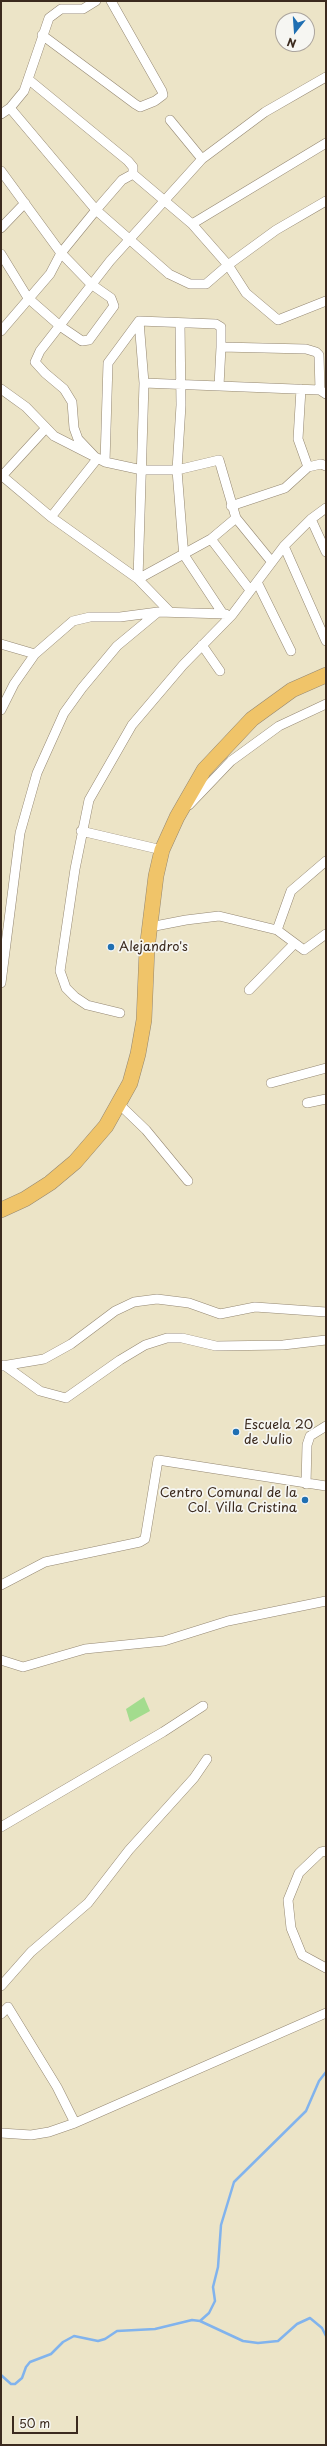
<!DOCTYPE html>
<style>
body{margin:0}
#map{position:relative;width:327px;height:2446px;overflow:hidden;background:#ece4c7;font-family:"Playpen Sans",sans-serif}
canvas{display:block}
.frame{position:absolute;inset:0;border:2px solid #3b2a1e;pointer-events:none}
.north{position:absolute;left:275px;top:12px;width:40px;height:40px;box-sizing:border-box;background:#f6f6f2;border:1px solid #aba49d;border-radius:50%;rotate:197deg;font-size:11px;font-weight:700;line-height:16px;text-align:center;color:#3b2a1e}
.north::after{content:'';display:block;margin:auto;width:14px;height:18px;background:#1f6fb2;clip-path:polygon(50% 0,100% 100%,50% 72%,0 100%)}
.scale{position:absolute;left:12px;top:2416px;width:66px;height:18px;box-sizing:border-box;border:2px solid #3b2a1e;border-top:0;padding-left:5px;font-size:12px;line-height:14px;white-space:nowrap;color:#3b2a1e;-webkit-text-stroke:3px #f6f6f2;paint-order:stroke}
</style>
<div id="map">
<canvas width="327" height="2446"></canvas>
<div class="frame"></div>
<div class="north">N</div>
<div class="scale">50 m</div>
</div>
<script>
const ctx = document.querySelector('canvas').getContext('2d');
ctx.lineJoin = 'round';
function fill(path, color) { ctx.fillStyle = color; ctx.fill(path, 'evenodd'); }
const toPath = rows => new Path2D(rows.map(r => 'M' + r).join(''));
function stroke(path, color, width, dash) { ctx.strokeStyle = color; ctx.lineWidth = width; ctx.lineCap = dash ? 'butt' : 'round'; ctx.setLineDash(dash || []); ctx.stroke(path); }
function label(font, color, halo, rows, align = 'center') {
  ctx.font = font + ' "Playpen Sans",sans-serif'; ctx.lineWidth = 3.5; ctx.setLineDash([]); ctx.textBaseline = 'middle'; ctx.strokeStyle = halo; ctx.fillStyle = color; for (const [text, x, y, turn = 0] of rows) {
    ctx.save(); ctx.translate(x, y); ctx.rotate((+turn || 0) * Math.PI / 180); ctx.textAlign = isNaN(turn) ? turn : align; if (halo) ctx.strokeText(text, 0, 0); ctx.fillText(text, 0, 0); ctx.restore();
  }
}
fill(toPath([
 [144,1697,150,1711,130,1722,126,1709]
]), '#a3dc8e');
stroke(toPath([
 [200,2321,209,2313,215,2301,213,2287,218,2267,221,2225,234,2182,306,2111,319,2081,326,2072],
 [1,2375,11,2384,15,2384,22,2378,26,2367,30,2362,51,2354,63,2342,74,2336,98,2341,105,2339,117,2331,155,2329,192,2320,200,2321,243,2341,258,2343,278,2341,297,2324,310,2318,322,2328,326,2336]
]), '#81b3ed', 2.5);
const minor = toPath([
 [42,35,135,104,140,107,155,101,163,95,162,91,111,1],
 [28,79,128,161,133,167,133,174,192,224,228,265,246,293,278,320,326,301],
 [10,108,96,210,169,274,190,284,206,284,228,265,276,230,326,201],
 [1,114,10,108,24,91,49,18,61,9,83,9,96,1],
 [170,120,202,159],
 [1,171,61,253,91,284,111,298,114,306,89,340,82,341,60,326,28,298,1,254],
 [192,224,326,143],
 [1,228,25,203],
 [139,321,144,383,138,579,211,539,236,518],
 [139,321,216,324,221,327,221,347,306,349,316,352,319,355,320,390],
 [180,323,181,405,177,470,183,546,184,555,223,614],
 [1,331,50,274,61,253,96,210,122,180,133,174],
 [144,383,320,390,326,394],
 [219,386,221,347],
 [1,389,26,407,54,436,105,462,142,470,177,470,219,460,236,518,271,561],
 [301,389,298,439,308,467,321,464,326,466],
 [97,459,78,439,74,428,72,402,64,389,45,373,35,362,40,351,110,261,202,159,265,112,326,77],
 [105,462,108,363,139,321],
 [1,475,51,517,138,579,170,612],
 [2,476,46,428],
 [231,506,285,488,308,467],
 [51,517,97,459],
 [311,519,326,552],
 [211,539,250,590],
 [284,546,326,641],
 [257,582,291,651],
 [1,644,35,654],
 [202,645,220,671],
 [1,710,14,684,35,654,73,621,90,617,120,617,158,612,226,614],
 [189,805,231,761,279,726,326,704],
 [81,831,162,850],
 [150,927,186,920,219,916,277,930,304,950,326,934],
 [277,930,291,891,326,861],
 [1,983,20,833,37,773,64,713,82,688,117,646,158,612],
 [249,990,294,944],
 [120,1013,87,1005,75,997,66,988,60,971,75,869,89,800,132,725,183,665,232,615,284,546,311,519,326,508],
 [271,1083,326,1068],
 [307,1103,326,1099],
 [119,1104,146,1130,188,1181],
 [4,1365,40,1391,66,1398,120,1360,145,1345,167,1338,182,1338,216,1346,283,1345,326,1340],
 [2,1366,44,1359,71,1344,115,1311,134,1302,157,1299,189,1303,220,1314,255,1307,326,1312],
 [306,1484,307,1445,310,1436,326,1426],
 [1,1585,45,1562,140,1542,145,1539,158,1460,326,1486],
 [1,1660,23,1667,85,1649,164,1641,228,1621,326,1601],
 [1,1827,163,1732,203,1706],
 [326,1851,321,1852,299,1873,288,1900,291,1928,302,1955,326,1968],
 [1,1986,31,1952,88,1903,129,1850,194,1778,207,1759],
 [1,2014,8,2007,57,2087,75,2123],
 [1,2133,31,2135,49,2132,75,2123,326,2013]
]);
const primary = toPath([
 [1,1210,25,1199,50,1183,75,1162,106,1126,130,1083,138,1054,144,1020,147,949,156,876,162,850,177,817,204,770,252,719,292,690,326,675]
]);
stroke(minor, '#948772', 10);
stroke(primary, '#948772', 16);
stroke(minor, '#fff', 9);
stroke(primary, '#f0c469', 15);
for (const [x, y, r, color] of [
 [111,947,4,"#1f6fb2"],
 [236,1432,4,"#1f6fb2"],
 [305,1500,4,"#1f6fb2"]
]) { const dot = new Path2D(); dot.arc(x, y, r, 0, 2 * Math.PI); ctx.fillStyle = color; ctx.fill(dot); stroke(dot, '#f6f6f2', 1.5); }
label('13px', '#3b2a1e', '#f6f6f2', [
 ["Alejandro's",119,947],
 ["Escuela 20",244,1425],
 ["de Julio",244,1440],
 ["Centro Comunal de la",297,1493,"right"],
 ["Col. Villa Cristina",297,1508,"right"]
], 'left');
</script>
